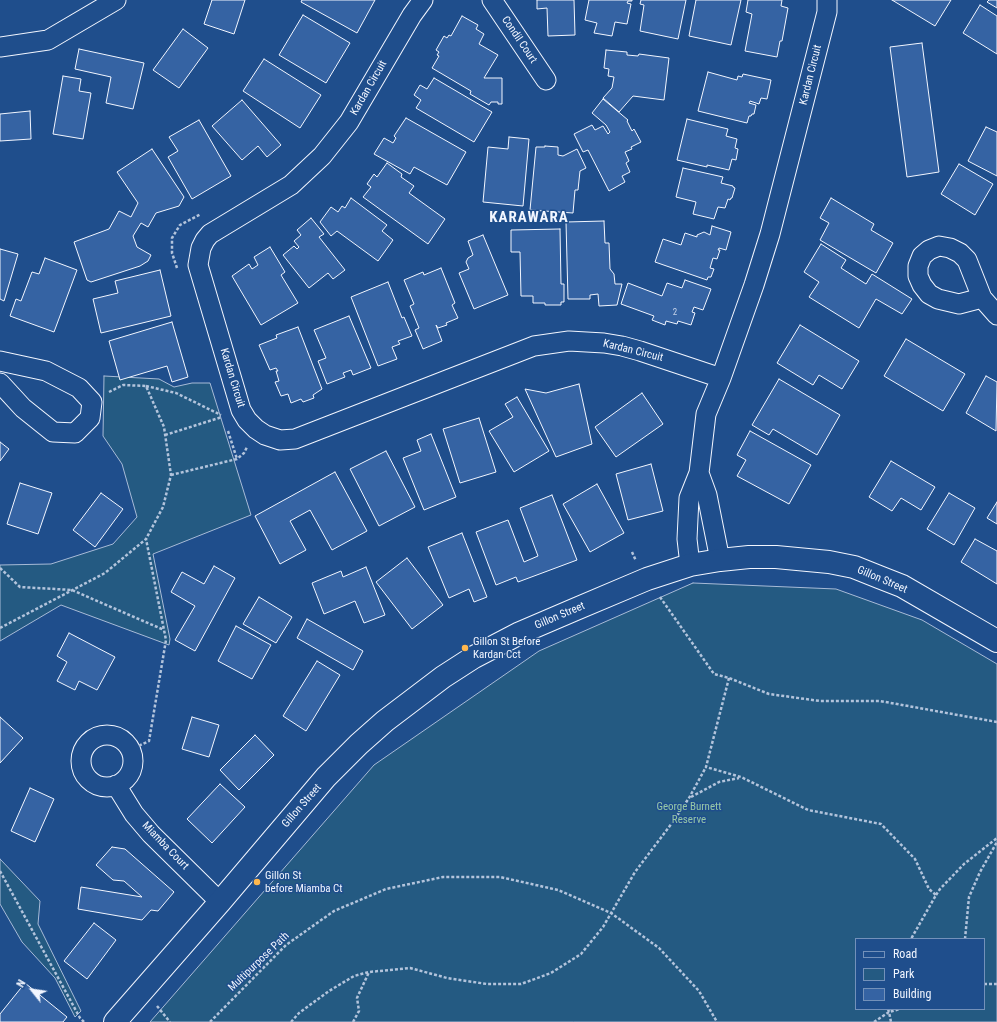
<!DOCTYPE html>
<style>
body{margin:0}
#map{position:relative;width:997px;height:1022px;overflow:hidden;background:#1f4e8c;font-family:"Roboto Condensed",sans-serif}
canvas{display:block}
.legend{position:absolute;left:855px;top:938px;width:130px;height:72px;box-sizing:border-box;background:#1f4e8c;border:1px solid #7391ba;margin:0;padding:5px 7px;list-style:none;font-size:12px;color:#f2f6ff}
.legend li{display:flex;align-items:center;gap:8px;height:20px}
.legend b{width:20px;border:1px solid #7391ba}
.north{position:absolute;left:12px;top:970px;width:40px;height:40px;-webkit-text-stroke:3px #1f4e8c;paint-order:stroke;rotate:300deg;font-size:11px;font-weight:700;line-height:16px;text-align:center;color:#f2f6ff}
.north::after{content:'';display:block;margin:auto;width:14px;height:18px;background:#f2f6ff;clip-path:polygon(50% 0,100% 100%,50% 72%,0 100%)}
</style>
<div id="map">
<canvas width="997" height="1022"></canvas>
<ul class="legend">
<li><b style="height:5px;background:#1f4e8c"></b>Road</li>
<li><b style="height:11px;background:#245a82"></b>Park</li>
<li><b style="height:11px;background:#3563a3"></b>Building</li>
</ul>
<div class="north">N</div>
</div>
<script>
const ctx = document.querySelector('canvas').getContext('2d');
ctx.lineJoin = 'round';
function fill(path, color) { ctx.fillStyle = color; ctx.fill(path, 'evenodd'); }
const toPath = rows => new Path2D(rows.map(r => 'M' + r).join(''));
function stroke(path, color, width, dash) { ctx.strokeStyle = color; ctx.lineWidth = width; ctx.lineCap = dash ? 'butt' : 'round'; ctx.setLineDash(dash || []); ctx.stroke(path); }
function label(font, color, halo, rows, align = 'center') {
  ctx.font = font + ' "Roboto Condensed",sans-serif'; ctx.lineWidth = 3; ctx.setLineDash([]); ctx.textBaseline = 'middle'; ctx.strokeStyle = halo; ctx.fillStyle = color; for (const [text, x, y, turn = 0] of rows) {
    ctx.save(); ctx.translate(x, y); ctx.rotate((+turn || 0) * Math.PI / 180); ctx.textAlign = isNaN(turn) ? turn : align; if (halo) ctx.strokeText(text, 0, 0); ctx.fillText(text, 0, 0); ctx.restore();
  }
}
const green = toPath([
 [104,376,159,379,174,387,192,383,210,383,251,515,153,554,170,639,169,645,61,605,0,641,0,565,51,564,113,544,137,517,122,464,103,436,104,376],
 [693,583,836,589,922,620,997,664,997,1022,150,1022,374,765,539,651,693,583],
 [856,939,984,939,984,1009,856,1009,856,939],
 [0,859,40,901,38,924,81,1011,75,1017,55,978,22,942,0,904,0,859]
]);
fill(green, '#245a82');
stroke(green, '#a8bbd7', 1);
const building = toPath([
 [212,0,245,0,234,34,204,24,212,0],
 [302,0,375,0,357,33,301,2,302,0],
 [537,0,574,0,575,35,548,36,547,8,537,9,537,0],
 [589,0,632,0,632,1,628,1,627,3,631,4,627,24,615,22,612,36,594,33,597,23,585,20,589,0],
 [641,0,686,0,678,39,640,31,644,5,640,4,641,0],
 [696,0,741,0,731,45,689,36,696,0],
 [748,0,782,0,781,6,788,8,782,41,780,41,777,57,745,51,752,14,746,12,748,0],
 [892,0,951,0,935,26,892,0],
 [989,0,997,0,997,8,987,2,989,0],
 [980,5,997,16,997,54,963,33,980,5],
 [303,15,350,43,326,83,279,55,303,15],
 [462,16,478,25,476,29,484,34,479,44,498,55,484,78,502,78,502,104,498,104,498,102,491,102,489,105,470,94,471,91,432,68,439,56,437,55,439,52,436,50,444,36,447,38,449,35,451,36,462,16],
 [183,29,208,48,179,88,153,70,183,29],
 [922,43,939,172,907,177,890,47,922,43],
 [79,49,144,63,133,109,106,103,111,77,75,69,79,49],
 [606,50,627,52,627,55,638,56,639,54,669,58,664,100,633,96,619,112,603,98,612,88,614,77,608,76,609,69,604,68,606,50],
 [264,59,321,95,300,128,243,91,264,59],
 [708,72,737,80,738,76,742,77,743,74,771,80,767,99,761,98,759,104,750,101,749,103,756,105,754,114,752,114,751,116,749,116,747,123,698,111,708,72],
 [63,76,81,79,79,91,91,93,83,139,53,134,63,76],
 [434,78,492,112,474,142,416,108,421,100,414,95,420,85,427,89,434,78],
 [603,99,628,120,627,121,632,131,634,129,641,142,631,147,632,149,625,152,629,161,626,163,630,172,622,176,625,182,609,191,588,150,583,152,574,134,592,125,595,130,603,126,608,134,610,132,606,125,592,113,603,99],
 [242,100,281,145,267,157,258,146,242,160,212,126,242,100],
 [30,111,31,139,0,141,0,114,30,111],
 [406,118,466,152,447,185,414,167,410,174,374,154,384,138,393,143,396,138,394,136,406,118],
 [687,119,728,129,726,136,737,139,735,148,738,149,736,160,732,159,729,170,707,165,707,167,677,160,687,119],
 [199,120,231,176,192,199,168,157,178,151,169,137,199,120],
 [986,127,997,132,997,176,968,161,986,127],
 [509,137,529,139,523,206,483,202,488,147,508,149,509,137],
 [545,146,558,147,558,155,563,156,577,149,586,168,580,171,578,190,575,190,573,213,530,210,536,147,545,147,545,146],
 [152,149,184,197,179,206,156,213,148,227,141,223,133,236,137,247,151,255,148,261,140,266,91,282,87,280,74,242,109,229,119,211,131,217,138,203,117,172,152,149],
 [387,163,402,174,401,177,414,186,409,193,445,219,428,244,363,197,371,187,367,184,374,174,377,177,387,163],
 [959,164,993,184,975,215,941,194,959,164],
 [683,168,723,177,721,183,733,186,733,187,735,188,732,198,731,198,730,200,728,199,725,208,718,207,714,219,693,214,696,202,676,197,683,168],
 [351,198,387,225,382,231,393,240,378,261,337,231,331,236,320,222,331,207,338,212,342,206,345,208,351,198],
 [831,198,874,224,871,230,893,243,876,273,820,240,829,223,820,218,831,198],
 [311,218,324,234,319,237,345,270,333,279,328,273,309,288,283,255,294,246,297,249,299,247,294,241,301,235,297,230,311,218],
 [604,221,605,243,609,243,610,269,614,274,615,284,622,284,617,305,599,306,598,294,590,295,590,299,568,299,566,222,604,221],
 [712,226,731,232,726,250,719,248,718,250,720,250,717,259,713,258,710,268,714,269,711,277,708,277,707,280,655,262,663,239,681,245,685,233,697,237,697,235,704,232,710,235,712,226],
 [560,229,561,284,564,284,564,302,561,302,561,305,545,305,545,303,533,303,533,296,521,296,520,252,511,252,511,230,560,229],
 [483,235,508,295,474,309,459,273,469,269,466,262,468,258,473,255,468,241,483,235],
 [821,244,846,260,841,268,866,284,872,274,912,299,902,314,876,299,859,328,809,297,819,282,804,272,821,244],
 [270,247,285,272,281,275,298,303,261,325,232,276,249,264,252,269,258,265,254,257,270,247],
 [0,249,18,254,4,301,0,299,0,249],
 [45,258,77,270,54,332,10,316,16,299,21,301,32,272,39,274,45,258],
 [441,268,455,303,452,305,458,318,446,323,447,325,438,328,436,325,442,341,423,349,415,330,419,328,410,306,414,304,404,280,423,272,424,275,441,268],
 [160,270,171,316,101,333,93,299,118,293,115,281,160,270],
 [685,280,711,289,703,310,694,307,692,312,695,313,691,325,678,321,677,324,666,321,665,325,652,320,654,316,621,304,628,283,662,296,667,283,682,288,685,280],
 [388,282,402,318,404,317,412,336,398,341,400,344,392,347,397,359,378,366,351,297,388,282],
 [349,316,371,368,353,375,351,370,343,373,345,377,327,384,318,361,326,358,314,330,349,316],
 [172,322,188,377,172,382,167,366,120,380,109,341,172,322],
 [800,325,859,361,842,389,819,375,813,385,777,363,800,325],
 [298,327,322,389,313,395,314,398,303,402,301,399,291,403,288,394,281,396,275,382,279,381,276,371,278,371,276,368,270,370,259,345,277,338,276,335,298,327],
 [906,339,965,374,943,411,884,376,906,339],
 [986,376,997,382,996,431,966,413,986,376],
 [779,379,840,415,817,455,773,429,769,435,752,425,779,379],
 [579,384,592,444,556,457,525,389,546,393,579,384],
 [642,393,663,424,616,457,595,427,642,393],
 [517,397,549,451,514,472,489,431,513,417,505,404,517,397],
 [479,418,496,472,460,483,443,429,479,418],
 [750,431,811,465,789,504,737,476,746,460,737,455,750,431],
 [431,434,456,497,424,510,403,458,421,451,417,440,431,434],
 [0,442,9,449,0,461,0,442],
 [386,451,415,507,379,526,350,469,386,451],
 [891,461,935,487,921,510,901,498,892,511,869,497,891,461],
 [651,464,663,511,628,520,616,474,651,464],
 [335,472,367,531,332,550,310,510,290,521,306,550,280,564,255,516,335,472],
 [20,483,52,493,38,534,7,524,20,483],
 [597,484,624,533,590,552,563,504,597,484],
 [101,493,123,509,95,547,73,530,101,493],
 [949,493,975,508,954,545,927,529,949,493],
 [552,495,577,560,518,582,516,577,496,585,476,532,508,520,524,562,538,556,520,508,552,495],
 [997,502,997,524,987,518,997,502],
 [462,533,487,597,474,602,469,589,449,598,428,547,462,533],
 [975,539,997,551,997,584,961,562,975,539],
 [407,558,443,605,412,629,376,582,407,558],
 [214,566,235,578,195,651,175,640,195,606,171,592,182,572,204,584,214,566],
 [366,567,385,615,364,623,355,601,324,614,312,583,341,571,343,577,366,567],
 [259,597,292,617,276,643,243,624,259,597],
 [307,619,363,651,353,670,297,638,307,619],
 [236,626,271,645,252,679,218,661,236,626],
 [69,633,115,657,97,690,79,681,75,690,57,681,67,662,57,656,69,633],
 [317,661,340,675,306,731,283,716,317,661],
 [0,717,23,738,0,763,0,717],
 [192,717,219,725,209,757,182,749,192,717],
 [255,735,274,755,239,790,220,770,255,735],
 [220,784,245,807,212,843,187,819,220,784],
 [30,788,54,799,35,842,11,831,30,788],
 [112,847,125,849,174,892,158,911,151,910,142,920,78,909,81,887,142,897,124,881,113,880,96,865,112,847],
 [94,923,116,940,87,979,64,961,94,923],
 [25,983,67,1017,63,1022,0,1022,0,1014,25,983]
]);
fill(building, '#3563a3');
stroke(building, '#f2f6ff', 1);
const minor = toPath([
 [423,0,412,15,349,122,322,156,291,185,210,234,205,240,201,248,198,265,241,410,247,420,256,429,265,435,280,440,295,439,534,346,569,341,604,343,622,346,640,351,721,378],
 [492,0,546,80],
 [0,47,48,40,116,0],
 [982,298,959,304,938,299,929,294,922,285,918,276,918,266,922,256,929,250,939,246,950,248,960,253,967,260,982,298,997,315],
 [0,361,46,371,79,388,92,402,90,418,75,433,53,432,23,408,0,383],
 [699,473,707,495,720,560],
 [690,565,687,539,689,498,699,473,706,414,721,378,754,285,770,234,827,12,827,0],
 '81 761a26 26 0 1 1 52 0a26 26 0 1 1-52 0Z',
 [116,785,134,814,151,834,220,902]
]);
const tertiary = toPath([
 [115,1022,220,902,326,777,359,744,385,721,443,677,474,657,520,633,576,609,647,579,690,565,720,560,749,557,776,557,829,562,854,567,879,577,902,586,997,641]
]);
stroke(minor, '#f2f6ff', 21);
stroke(tertiary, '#f2f6ff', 24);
stroke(toPath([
 [177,268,172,253,172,238,180,225,201,214],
 [146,386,176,393,221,415],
 [228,431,237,459],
 [165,435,222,417],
 [171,475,237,459,244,453,247,447],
 [632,552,636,561],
 [0,568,20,587,72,590,164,630],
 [660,597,714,674,729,678,769,694,820,701,880,701,997,722],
 [0,628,105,573,146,539,163,507,171,475,164,427,146,386,123,385,109,392],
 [729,678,706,767,741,777,808,810,881,824,915,859,929,889,936,895,911,939],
 [130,750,149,741,166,640,146,539],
 [691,797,719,782,739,778],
 [0,871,80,1018,84,1022],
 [936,895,940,889,964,864,997,838],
 [965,939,969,897,980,872,997,842],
 [984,984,997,984],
 [157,1006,170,1022],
 [888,1009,889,1012,900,1009],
 [210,1022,286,945,334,911,386,889,443,877,500,877,558,890,611,913,659,948,699,991,717,1022],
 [291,1022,299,1013,329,991,354,976,369,972,410,968,447,978,487,984,521,984,551,973,581,954,603,927,635,872,672,823,689,798,706,767],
 [353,1022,359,1011,357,998,369,972],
 [874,1022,889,1012,891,1022]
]), '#b3c4dc', 2.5, [3, 2]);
stroke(minor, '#1f4e8c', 19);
stroke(tertiary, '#1f4e8c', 22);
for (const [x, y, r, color] of [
 [465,648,4,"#ffb74d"],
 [257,882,4,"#ffb74d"]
]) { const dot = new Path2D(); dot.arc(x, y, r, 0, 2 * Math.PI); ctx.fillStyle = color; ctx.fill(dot); stroke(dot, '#1f4e8c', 1.5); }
label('9px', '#c3d1e8', null, [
 ["2",675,313]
]);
label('11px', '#f2f6ff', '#1f4e8c', [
 ["Condil Court",519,40,56],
 ["Kardan Circuit",811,75,-76],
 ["Kardan Circuit",369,88,-60],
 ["Kardan Circuit",633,351,14],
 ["Kardan Circuit",232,378,73],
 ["Gillon Street",882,580,23],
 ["Gillon Street",560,616,-23],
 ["Gillon Street",302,806,-49],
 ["Miamba Court",165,846,46],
 ["Multipurpose Path",259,962,-44]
]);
label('11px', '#f2f6ff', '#1f4e8c', [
 ["Gillon St Before",473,642],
 ["Kardan Cct",473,655],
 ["Gillon St",265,876],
 ["before Miamba Ct",265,889]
], 'left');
label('11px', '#97c8a6', '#1f4e8c', [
 ["George Burnett",689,807],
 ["Reserve",689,820]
]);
ctx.letterSpacing = '1px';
label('bold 15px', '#f2f6ff', '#1f4e8c', [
 ["KARAWARA",529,218]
]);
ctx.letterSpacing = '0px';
</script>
